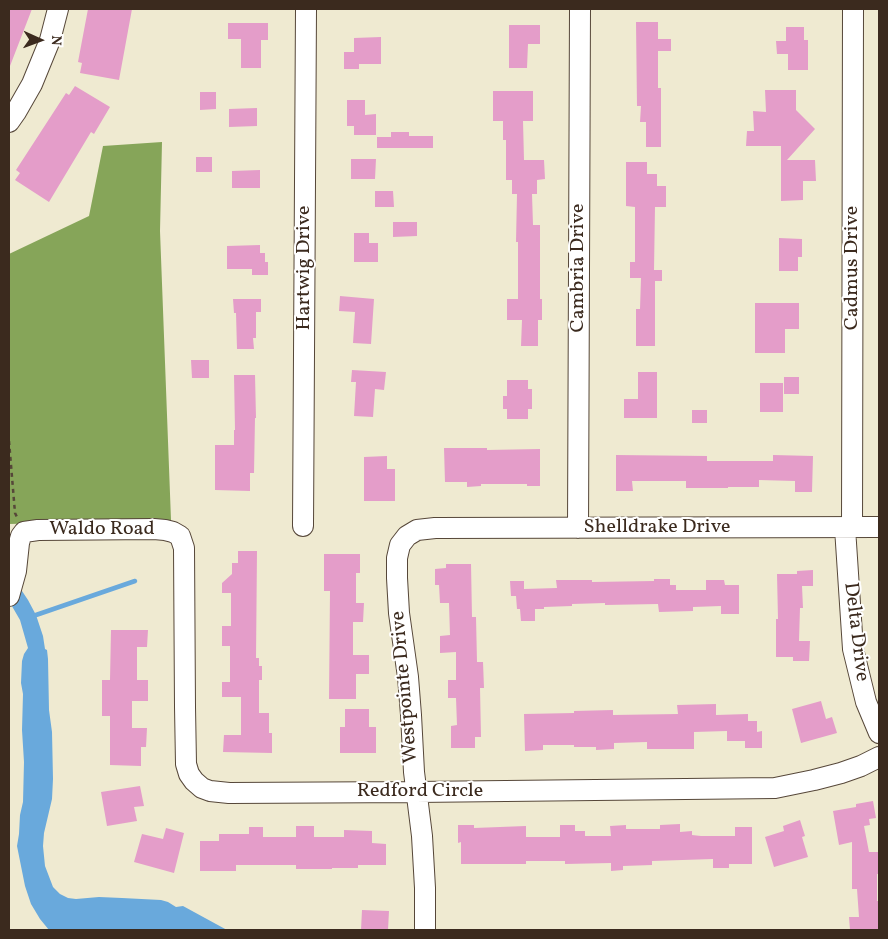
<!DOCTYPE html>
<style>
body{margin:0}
#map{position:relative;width:888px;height:939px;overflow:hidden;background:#efead1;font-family:Vollkorn,serif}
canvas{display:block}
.frame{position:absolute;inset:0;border:10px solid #3b2a1e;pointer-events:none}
.north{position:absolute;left:15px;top:15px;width:50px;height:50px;-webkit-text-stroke:4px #fff;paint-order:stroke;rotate:92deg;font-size:14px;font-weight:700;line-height:20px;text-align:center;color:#3b2a1e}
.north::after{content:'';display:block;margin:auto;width:18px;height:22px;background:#3b2a1e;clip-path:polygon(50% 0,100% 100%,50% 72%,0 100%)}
</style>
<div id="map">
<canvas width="888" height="939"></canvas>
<div class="frame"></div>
<div class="north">N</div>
</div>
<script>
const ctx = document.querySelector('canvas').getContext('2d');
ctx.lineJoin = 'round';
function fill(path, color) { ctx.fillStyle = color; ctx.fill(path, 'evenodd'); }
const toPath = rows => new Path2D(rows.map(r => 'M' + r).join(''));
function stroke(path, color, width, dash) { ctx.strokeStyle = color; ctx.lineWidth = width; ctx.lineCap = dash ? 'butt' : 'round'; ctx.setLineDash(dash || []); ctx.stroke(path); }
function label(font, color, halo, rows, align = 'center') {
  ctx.font = font + ' Vollkorn,serif'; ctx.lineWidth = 4; ctx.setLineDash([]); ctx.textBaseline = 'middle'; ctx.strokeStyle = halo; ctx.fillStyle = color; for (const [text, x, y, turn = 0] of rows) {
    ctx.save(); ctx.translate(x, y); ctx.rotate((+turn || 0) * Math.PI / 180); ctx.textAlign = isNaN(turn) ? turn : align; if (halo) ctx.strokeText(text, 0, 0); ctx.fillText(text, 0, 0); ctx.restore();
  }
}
fill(toPath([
 [162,142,160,231,171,520,9,524,9,254,89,216,103,146]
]), '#86a559');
fill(toPath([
 [14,579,28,600,36,615,43,636,45,649,47,650,48,659,49,710,52,732,53,779,52,799,44,833,43,846,45,866,53,887,60,894,68,898,76,899,99,897,122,898,161,900,168,902,176,907,183,906,227,930,49,930,40,919,31,904,25,886,17,846,19,834,20,815,23,802,24,762,22,730,23,694,21,683,22,661,24,654,28,648,20,620,9,601]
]), '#69a9dc');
stroke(toPath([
 [36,615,135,581]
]), '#69a9dc', 4.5);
fill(toPath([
 [9,9,32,9,10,66,9,66],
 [88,9,132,9,119,80,80,73,82,63,78,62],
 [636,22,658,22,658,39,671,39,671,51,658,51,658,88,661,88,661,147,646,147,646,122,640,122,641,106,637,106],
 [228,23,268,23,268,40,261,40,261,68,241,68,241,39,228,39],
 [509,25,540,25,540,44,528,44,527,68,509,68],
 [786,27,804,27,804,40,808,40,808,70,788,70,788,54,777,54,776,41,786,41],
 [381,37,381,64,359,64,359,69,344,69,344,52,354,52,354,38],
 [75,86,110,107,94,134,91,132,49,202,15,180,20,173,16,170,66,93,69,95],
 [765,90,796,90,796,110,815,129,787,160,815,160,816,181,803,181,803,200,781,201,781,146,746,146,747,131,754,131,753,111,766,112],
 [493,91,533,91,533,121,523,121,524,160,544,160,545,179,537,180,537,194,532,194,533,225,540,225,540,299,542,299,542,320,538,320,538,346,521,346,522,320,507,320,507,299,518,299,518,242,516,242,517,194,512,194,512,180,506,180,506,140,503,140,503,121,493,121],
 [200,92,216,92,216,109,200,110],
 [347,100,365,100,365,115,376,114,376,135,354,135,354,126,347,126],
 [257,108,257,126,229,127,229,109],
 [391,132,409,132,409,136,433,136,433,148,377,148,377,137,391,137],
 [196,157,212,157,212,172,196,172],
 [351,159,376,159,375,179,351,179],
 [626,162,647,162,647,174,657,174,657,186,666,186,666,207,655,207,654,270,662,270,662,281,655,281,655,346,636,346,636,309,640,309,641,278,630,278,630,262,635,262,635,207,626,206],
 [260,170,260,188,232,188,232,171],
 [375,191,393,191,394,207,375,207],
 [393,222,417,222,417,236,393,237],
 [354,233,369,233,369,243,378,243,378,262,354,262],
 [779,238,802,239,802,257,798,257,798,271,779,271],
 [260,245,260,253,265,253,265,262,268,262,268,275,252,275,252,269,227,269,227,246],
 [340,296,374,299,371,344,353,343,355,312,339,311],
 [233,299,261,299,261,312,256,312,256,338,253,338,254,349,237,349,236,313,234,313],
 [755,303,799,303,799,329,785,329,785,353,755,353],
 [191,360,209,360,209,378,192,378],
 [352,370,386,372,384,390,375,389,373,417,354,416,356,382,351,382],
 [638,372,657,372,657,418,624,418,624,399,638,399],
 [234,375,255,375,256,418,255,418,254,473,250,473,250,491,215,490,215,445,234,445,234,430,235,430],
 [784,377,799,377,799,394,784,394],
 [507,380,528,380,528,389,532,389,532,409,528,409,528,419,507,419,507,409,503,409,503,396,507,396],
 [760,383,783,383,783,412,760,412],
 [692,410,707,410,707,423,692,423],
 [444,448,487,448,487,450,540,449,540,486,527,486,527,484,481,484,481,486,467,487,467,482,445,482],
 [616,455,707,456,707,461,773,461,773,455,813,456,812,492,795,492,795,481,759,480,759,487,728,487,728,488,686,488,686,481,632,481,633,491,616,491],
 [387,456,387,469,395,469,395,501,364,501,364,457],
 [238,551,257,551,256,658,259,658,259,666,262,666,262,680,259,680,259,713,269,713,269,733,272,733,272,753,223,752,224,735,241,735,241,697,222,697,222,682,230,682,230,646,222,646,222,626,231,626,231,593,222,593,222,583,232,574,232,563,238,563],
 [324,554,360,554,360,573,356,573,356,603,364,603,363,622,353,622,353,655,369,655,369,674,356,674,356,699,329,699,330,591,324,591],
 [446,564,471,564,472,617,476,617,477,662,483,662,484,688,480,688,481,737,475,737,475,748,451,748,451,726,457,725,456,698,448,698,448,680,456,680,456,652,440,653,440,636,450,635,449,603,440,603,439,585,435,585,435,569,446,568],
 [813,570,813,586,802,586,803,608,800,608,799,641,810,641,809,661,793,661,793,657,776,657,776,619,778,619,777,574,797,574,797,571],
 [654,579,670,579,670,585,676,585,676,590,706,590,706,580,724,580,725,585,739,585,739,614,721,614,721,606,693,607,693,611,659,612,658,604,605,605,605,603,572,604,572,606,544,607,544,609,535,609,535,621,521,621,520,609,517,609,516,596,511,596,510,581,524,581,524,589,557,588,556,580,592,580,592,582,654,581],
 [111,630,148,630,147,647,137,647,137,680,148,680,148,701,132,701,132,728,147,728,146,747,141,747,141,766,110,765,110,716,102,716,102,680,110,680],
 [821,701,826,719,832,717,837,733,801,743,792,709],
 [716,704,716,715,748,714,748,721,757,721,757,732,762,731,762,748,745,748,745,741,727,741,727,731,694,732,694,749,647,749,647,742,614,743,614,749,596,750,596,747,574,747,574,745,543,745,543,750,525,751,524,714,574,713,574,711,613,710,613,715,678,714,677,705],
 [345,709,369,709,369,727,376,727,376,753,340,753,340,727,345,727],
 [140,786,144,806,134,807,137,821,107,826,101,792],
 [873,801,876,818,869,819,870,825,864,826,869,852,879,852,879,874,877,874,877,901,879,901,879,930,864,930,864,929,850,930,849,917,859,917,857,889,852,889,852,842,839,845,833,811,856,807,856,804],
 [800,820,805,836,802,837,808,857,774,867,765,837,784,831,783,826],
 [680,824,680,832,692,831,692,835,701,836,735,836,735,827,752,827,752,864,729,864,729,868,713,868,713,859,652,861,652,865,623,866,623,870,611,871,611,863,565,864,565,861,526,861,526,864,461,864,461,842,458,843,458,825,474,825,474,828,526,826,526,837,560,837,560,825,575,825,575,831,585,831,585,836,611,836,610,826,626,825,626,829,660,829,660,825],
 [296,826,314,826,314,837,344,837,344,830,372,831,372,843,386,844,386,865,358,865,358,868,332,868,332,869,296,869,296,865,236,865,236,871,200,871,200,841,219,841,219,834,249,834,249,827,263,827,263,837,296,837],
 [166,828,184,833,174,873,134,862,142,834,163,839],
 [362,910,389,911,388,930,361,930]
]), '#e49dc9');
const minor = toPath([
 [9,122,16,112,32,84,50,40,58,9],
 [303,526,306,9],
 [578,528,580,9],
 [845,528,853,649,866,702,879,733],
 [852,528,853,9],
 [9,596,16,571,19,543,21,536,24,532,38,530,154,529,165,530,173,532,180,536,184,548,185,707,186,764,189,774,194,781,202,788,210,791,229,793,416,792,775,788,814,780,841,773,861,766,879,757],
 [425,930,425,888,422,836,414,772,411,715,408,677,399,613,397,578,397,558,400,545,407,536,417,530,435,528,879,527]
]);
stroke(minor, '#564739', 22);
stroke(toPath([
 [9,441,15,513,17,517]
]), '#564739', 2.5, [4, 4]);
stroke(minor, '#fff', 20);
label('20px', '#3b2a1e', '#fff', [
 ["Hartwig Drive",305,268,-90],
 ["Cambria Drive",579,268,-90],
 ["Cadmus Drive",853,268,-90],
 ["Shelldrake Drive",657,528],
 ["Waldo Road",102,530],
 ["Delta Drive",855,632,83],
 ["Westpointe Drive",406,687,-95],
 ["Redford Circle",420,792]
]);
</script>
